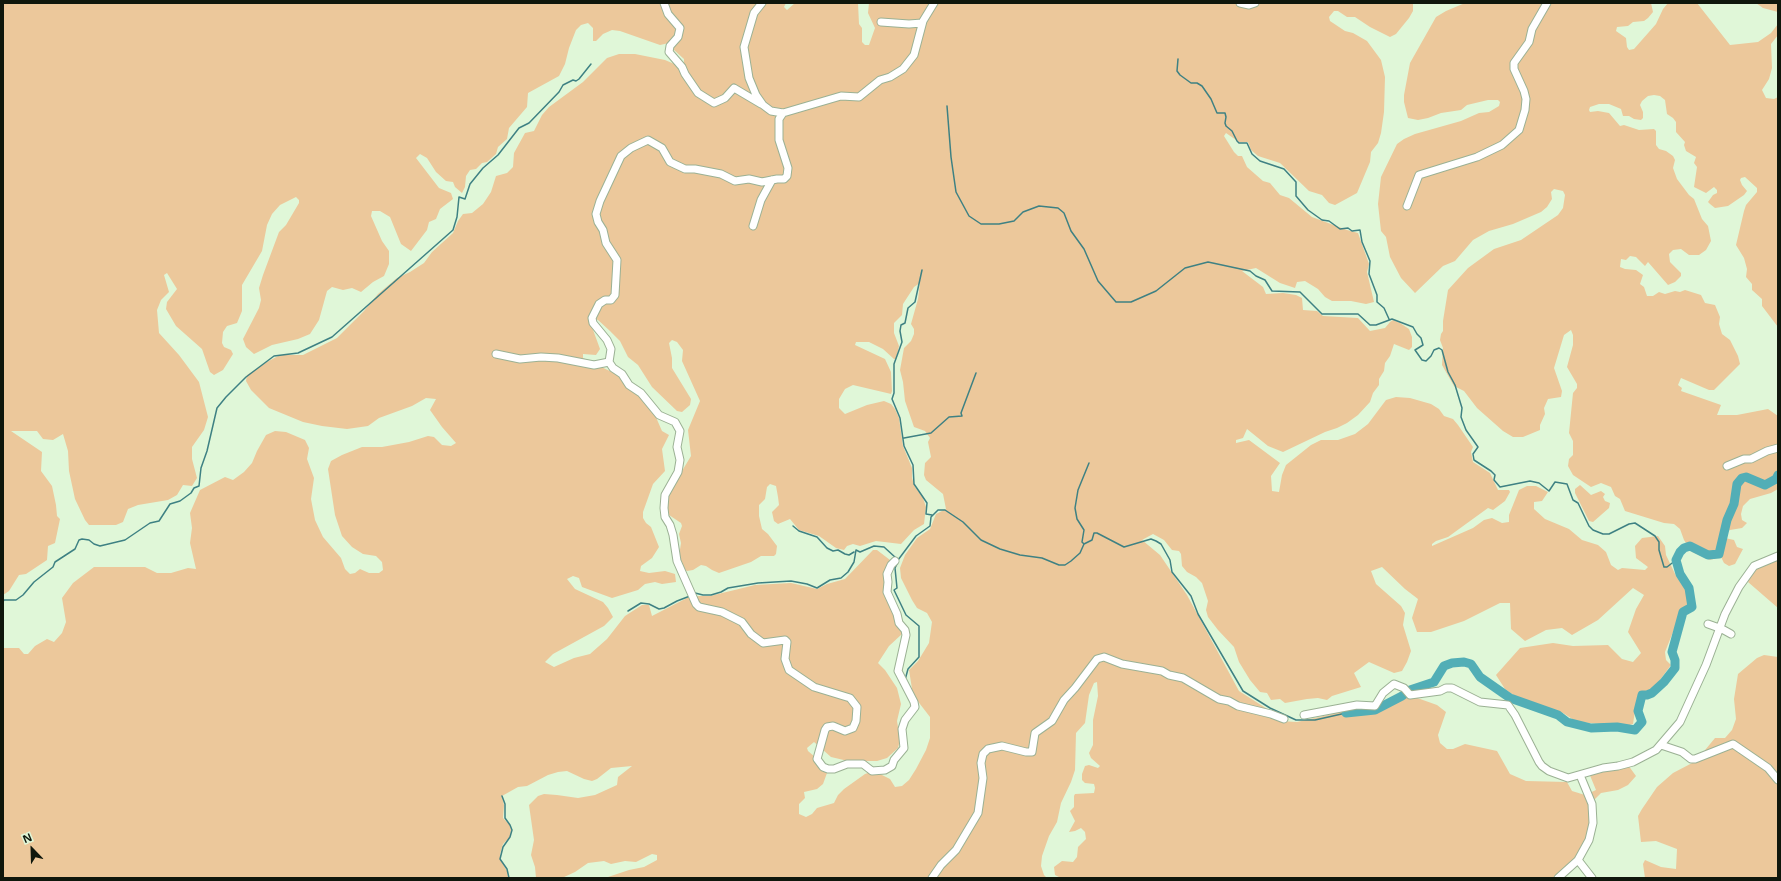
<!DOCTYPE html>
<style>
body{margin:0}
#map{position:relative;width:1781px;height:881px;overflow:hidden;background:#e0f7d8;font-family:"Noto Sans",sans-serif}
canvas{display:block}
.frame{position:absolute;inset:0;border:4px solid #0f170c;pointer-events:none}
.north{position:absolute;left:12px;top:829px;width:40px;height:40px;-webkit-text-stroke:3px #e0f7d8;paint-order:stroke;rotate:337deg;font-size:11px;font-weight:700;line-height:16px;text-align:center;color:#0f170c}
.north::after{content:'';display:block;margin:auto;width:14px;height:18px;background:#0f170c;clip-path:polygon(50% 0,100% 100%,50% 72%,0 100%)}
</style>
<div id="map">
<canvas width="1781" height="881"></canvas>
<div class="frame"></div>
<div class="north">N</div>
</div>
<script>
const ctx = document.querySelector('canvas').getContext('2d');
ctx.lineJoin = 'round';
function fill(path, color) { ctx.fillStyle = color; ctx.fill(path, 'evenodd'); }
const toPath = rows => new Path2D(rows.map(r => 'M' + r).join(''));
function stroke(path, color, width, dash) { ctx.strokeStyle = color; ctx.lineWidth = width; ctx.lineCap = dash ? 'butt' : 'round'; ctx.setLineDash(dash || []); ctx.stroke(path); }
fill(toPath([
 [3,3,786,3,784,7,787,10,795,3,858,3,859,24,862,28,862,42,865,45,869,45,875,28,868,13,869,3,1413,3,1413,11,1409,18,1396,34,1390,37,1370,27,1355,17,1347,17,1338,11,1334,11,1329,17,1330,21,1345,31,1353,33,1367,41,1381,60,1385,77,1384,112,1381,133,1378,143,1371,152,1370,162,1357,193,1335,205,1329,203,1322,195,1309,191,1280,163,1258,156,1251,150,1248,142,1239,142,1226,133,1224,136,1234,152,1238,156,1242,156,1247,167,1263,181,1270,183,1280,195,1289,198,1312,217,1347,230,1358,233,1369,264,1367,272,1374,302,1366,304,1351,301,1332,301,1325,297,1318,289,1305,281,1297,282,1295,288,1280,283,1256,268,1242,271,1263,287,1266,294,1283,293,1296,295,1302,298,1303,310,1317,311,1323,316,1358,318,1370,331,1385,328,1390,322,1393,320,1400,323,1409,329,1412,337,1412,347,1409,350,1394,344,1390,356,1385,363,1384,371,1379,379,1379,385,1373,393,1370,402,1358,415,1347,423,1337,428,1325,432,1283,452,1268,446,1247,429,1243,438,1236,440,1236,443,1249,440,1280,463,1271,476,1272,491,1279,492,1282,475,1286,465,1311,445,1321,440,1338,440,1355,434,1368,424,1386,400,1396,397,1410,398,1431,404,1439,409,1444,416,1453,419,1458,425,1473,447,1471,452,1473,462,1490,473,1498,490,1509,490,1510,492,1505,501,1493,510,1488,508,1448,537,1436,541,1432,544,1432,546,1473,528,1484,520,1492,518,1502,523,1509,522,1509,515,1519,490,1527,486,1536,486,1548,492,1542,501,1534,502,1534,509,1545,519,1569,529,1582,540,1598,545,1606,552,1611,565,1618,570,1622,568,1645,570,1648,567,1636,558,1635,546,1642,538,1658,536,1665,546,1666,555,1676,576,1687,591,1689,603,1679,617,1665,652,1666,660,1671,665,1654,688,1646,691,1637,698,1633,724,1626,726,1577,722,1563,713,1516,697,1505,689,1496,675,1520,648,1553,643,1573,646,1608,645,1622,659,1633,662,1641,653,1628,632,1636,609,1644,595,1633,588,1598,620,1572,635,1562,628,1546,630,1525,641,1511,629,1510,603,1500,603,1464,621,1431,632,1417,632,1412,618,1418,599,1405,589,1382,567,1371,571,1376,584,1401,606,1405,613,1403,625,1411,651,1407,662,1402,671,1394,673,1369,662,1354,673,1361,687,1332,696,1327,700,1318,698,1307,699,1285,703,1280,699,1271,700,1267,693,1260,692,1250,680,1239,662,1234,647,1218,630,1208,617,1206,610,1208,601,1202,583,1196,577,1187,572,1182,566,1181,554,1179,551,1172,550,1164,540,1153,534,1142,540,1160,555,1187,595,1239,691,1272,712,1280,721,1297,722,1346,711,1371,712,1406,694,1437,705,1446,712,1438,735,1440,743,1447,749,1453,749,1465,744,1497,751,1510,774,1526,781,1567,782,1572,791,1585,795,1596,790,1589,773,1628,765,1636,776,1628,785,1618,790,1601,793,1594,800,1591,806,1588,839,1581,851,1559,878,1061,878,1055,875,1054,867,1062,861,1073,862,1077,857,1078,847,1086,839,1085,832,1081,828,1075,831,1069,832,1075,821,1070,811,1074,807,1074,796,1075,794,1094,793,1095,788,1094,784,1085,783,1082,780,1082,774,1085,766,1089,765,1098,768,1100,766,1091,758,1089,753,1093,745,1093,720,1098,696,1097,682,1094,683,1089,695,1085,723,1076,733,1075,770,1071,782,1061,803,1057,822,1049,836,1042,856,1041,866,1044,875,1047,878,605,878,629,870,644,867,657,860,657,855,652,854,636,862,625,861,611,864,604,861,588,863,575,872,562,878,536,878,535,867,531,855,534,840,529,805,538,796,544,794,557,795,578,798,595,795,617,785,618,777,632,766,611,768,597,779,592,781,584,779,567,771,558,772,548,775,527,786,518,787,502,796,504,805,503,818,510,825,511,830,510,837,503,844,500,854,500,859,507,871,508,878,3,878,3,648,19,648,24,654,28,654,35,646,47,639,54,642,62,633,66,622,62,598,73,583,94,567,145,567,157,573,171,573,188,568,196,569,190,543,192,528,190,513,200,490,225,477,233,480,244,472,252,463,257,451,266,435,275,431,286,432,305,440,309,448,307,459,314,478,311,499,315,520,323,537,341,558,345,569,350,574,355,573,360,569,369,573,379,573,383,570,382,562,376,556,363,554,352,547,342,536,335,515,328,469,331,461,342,455,362,447,382,447,409,442,428,436,434,437,442,445,451,446,456,443,442,427,430,410,436,399,426,398,412,406,379,418,368,426,347,429,322,426,303,422,269,408,251,390,246,381,247,375,267,362,280,355,303,355,337,338,364,311,378,294,397,278,410,272,424,263,432,252,453,233,458,221,463,214,472,213,483,204,491,192,496,176,507,173,513,167,514,153,525,133,534,131,542,115,549,107,583,82,607,58,619,54,635,54,665,60,679,66,684,65,684,59,674,50,669,43,660,45,620,31,612,30,603,34,596,41,593,41,593,28,588,23,581,25,576,30,569,48,565,64,559,76,528,93,527,107,509,128,507,139,498,147,496,154,487,162,482,163,476,169,470,170,466,176,465,187,462,193,455,187,453,182,446,181,436,172,427,158,420,154,416,158,439,188,451,193,453,199,440,209,436,219,429,222,427,230,411,251,401,244,390,217,380,211,372,211,371,216,382,241,389,251,389,264,384,276,373,282,361,292,352,288,343,290,332,287,327,291,319,320,310,334,298,339,272,345,254,354,246,347,243,339,259,308,261,300,259,288,263,275,279,232,286,225,299,203,299,200,296,197,280,205,272,214,267,225,262,251,242,285,242,311,237,323,227,326,223,332,222,343,224,347,231,350,233,354,223,370,214,375,210,372,202,349,176,326,166,309,167,302,177,289,167,273,164,275,169,292,161,300,157,310,159,333,179,355,199,382,208,417,204,430,192,447,192,459,197,478,192,486,183,485,177,495,168,500,138,505,128,509,123,522,116,525,89,525,85,520,75,499,69,471,68,451,63,434,53,440,43,439,37,431,11,431,42,452,41,471,52,486,56,505,57,516,60,519,55,543,48,546,47,560,26,574,19,575,9,591,3,595],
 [920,283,918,299,911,324,914,329,914,334,911,341,904,348,900,370,903,382,905,401,914,427,925,431,930,438,928,442,931,457,925,463,924,475,926,480,943,494,946,509,936,514,930,529,917,538,905,555,900,568,901,578,912,600,917,608,927,613,932,622,929,643,918,661,909,670,913,695,930,717,930,738,926,750,916,769,909,780,902,786,895,787,890,779,878,773,871,772,865,774,844,789,838,795,834,803,817,808,812,814,806,817,799,814,799,804,805,798,804,792,817,789,823,784,827,773,822,771,815,757,808,751,807,748,814,742,831,757,848,761,877,761,887,758,898,748,900,740,897,721,901,704,897,688,885,670,878,663,889,646,902,634,885,575,890,560,877,550,873,550,845,579,827,584,817,589,791,583,755,585,710,596,698,596,687,598,652,616,649,605,642,605,625,616,607,639,590,654,574,658,554,667,545,662,553,654,604,626,613,617,608,608,603,602,575,589,567,579,573,576,579,578,582,587,612,598,638,590,645,584,655,582,662,584,676,582,675,574,665,571,649,573,640,571,641,566,652,558,659,547,651,527,646,523,643,518,643,512,653,484,665,471,662,449,669,435,662,431,655,415,635,390,620,376,583,358,583,354,596,355,600,349,588,316,598,320,610,331,620,341,628,357,638,365,652,387,677,411,682,412,690,405,691,399,672,368,672,358,669,343,672,340,677,342,683,350,682,361,700,401,688,430,691,456,667,496,665,506,669,515,681,523,682,526,679,534,681,543,679,556,681,567,687,571,693,570,701,565,706,566,712,570,719,573,751,562,761,556,774,556,776,554,777,546,768,534,762,529,759,516,759,505,765,499,767,487,770,484,776,486,778,497,779,505,772,512,774,521,778,524,790,519,799,530,819,536,836,548,844,550,847,546,853,544,860,546,876,541,901,544,914,530,924,524,926,507,923,498,915,487,912,478,912,468,903,446,899,418,895,409,891,404,884,401,867,405,845,414,839,408,839,399,845,389,853,385,887,393,891,394,892,391,891,372,885,359,855,345,856,342,869,342,883,349,894,359,896,359,899,346,894,333,894,323,902,315,903,304,914,287],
 [1465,3,1651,3,1653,12,1648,18,1644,21,1633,22,1628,26,1617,27,1616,31,1626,38,1627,47,1629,50,1634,49,1656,24,1663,9,1668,3,1697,3,1730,45,1758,42,1771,33,1778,24,1778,35,1771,44,1772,68,1769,79,1762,90,1766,98,1774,99,1778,97,1778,327,1762,306,1762,299,1752,290,1752,284,1746,277,1747,269,1744,258,1736,245,1744,211,1746,205,1757,192,1757,188,1745,177,1741,178,1740,180,1742,185,1747,191,1744,195,1728,206,1715,208,1710,204,1708,202,1713,195,1717,193,1717,190,1714,187,1706,193,1694,187,1697,167,1694,163,1696,157,1686,151,1684,145,1685,142,1676,132,1676,122,1673,118,1667,114,1665,100,1660,96,1654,95,1648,96,1642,101,1640,105,1643,112,1643,118,1641,120,1634,119,1629,116,1623,116,1621,109,1609,104,1599,104,1590,107,1589,110,1590,112,1598,111,1609,113,1620,126,1624,125,1639,130,1654,129,1656,131,1656,145,1659,149,1666,151,1673,156,1675,160,1673,168,1677,179,1689,195,1694,199,1702,219,1708,226,1711,241,1706,250,1699,255,1689,255,1681,249,1673,250,1669,254,1670,262,1681,273,1681,276,1675,282,1668,285,1648,262,1645,266,1636,257,1630,256,1626,260,1621,259,1620,267,1625,269,1636,270,1643,275,1640,284,1644,287,1647,296,1653,296,1659,292,1665,294,1675,291,1680,292,1685,290,1701,295,1705,303,1715,305,1720,317,1719,324,1722,334,1730,340,1738,356,1740,364,1714,390,1709,390,1681,378,1678,385,1682,388,1681,391,1721,405,1717,415,1737,415,1768,409,1778,416,1778,489,1771,493,1750,499,1743,506,1741,514,1742,520,1747,523,1742,528,1730,530,1725,533,1725,538,1734,540,1737,547,1743,549,1735,564,1729,566,1724,563,1721,557,1710,560,1692,552,1684,540,1680,529,1674,524,1664,523,1625,511,1620,499,1615,496,1611,487,1601,483,1591,487,1573,475,1568,466,1569,459,1573,455,1573,441,1569,433,1573,393,1577,388,1577,384,1567,367,1573,345,1573,335,1571,330,1564,335,1554,368,1562,391,1561,397,1548,399,1544,408,1545,414,1540,425,1540,430,1523,437,1513,437,1503,431,1477,408,1464,391,1454,386,1442,365,1443,348,1440,340,1441,334,1443,331,1443,321,1448,290,1468,268,1494,249,1521,240,1558,215,1563,208,1565,195,1563,191,1554,189,1551,192,1552,199,1547,207,1541,212,1513,224,1489,231,1473,240,1455,261,1443,266,1415,293,1401,278,1390,257,1386,237,1381,231,1378,204,1381,177,1397,144,1404,139,1415,134,1461,121,1479,113,1489,112,1499,106,1500,102,1498,100,1488,100,1467,105,1461,110,1441,113,1428,118,1418,120,1408,118,1404,102,1404,95,1410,63,1436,17,1446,11],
 [1756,3,1778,3,1778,12,1763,8],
 [1580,485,1591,495,1601,491,1605,494,1603,497,1605,501,1610,503,1609,508,1593,522,1589,521,1575,493,1575,489],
 [1778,558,1778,608,1748,582,1753,569],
 [1764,655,1778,657,1778,778,1775,781,1778,785,1778,878,1645,878,1643,864,1645,860,1661,867,1676,869,1677,849,1656,841,1641,842,1638,816,1642,809,1657,787,1673,773,1696,761,1715,738,1725,738,1732,730,1736,719,1734,699,1738,674,1757,658]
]), '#ecc89b');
stroke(toPath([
 [1178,59,1177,71,1180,75,1191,83,1197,83,1202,86,1211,99,1217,113,1225,113,1226,117,1225,123,1226,126,1232,131,1237,141,1239,143,1247,143,1252,154,1260,161,1284,169,1296,182,1296,196,1308,210,1322,220,1329,221,1340,229,1348,228,1352,231,1360,230,1362,242,1370,261,1369,274,1377,295,1377,302,1384,308,1389,319],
 [947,106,951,157,956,192,969,216,981,224,999,224,1014,221,1023,212,1039,206,1058,208,1064,213,1071,231,1084,249,1098,281,1116,302,1131,302,1156,291,1185,268,1208,262,1250,271,1256,276,1265,280,1272,291,1300,292,1322,314,1358,314,1370,325,1376,325,1392,319,1413,327,1417,334,1421,338,1423,345,1415,350,1422,360,1426,361,1431,356,1434,350,1439,348,1442,350,1448,372,1455,385,1462,408,1461,417,1466,430,1478,447,1473,454,1474,460,1491,471,1495,475,1494,480,1500,487,1530,481,1539,483,1549,491,1555,482,1567,484,1573,500,1578,503,1589,526,1593,530,1603,534,1609,534,1629,524,1635,523,1655,536,1659,542,1659,550,1664,567,1667,567,1676,560],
 [922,270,915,302,908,308,905,323,901,325,900,331,902,342,894,364,894,393,892,399,900,418,904,446,913,465,914,484,927,503,926,514,932,515],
 [904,438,931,433,949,417,962,416,961,413,976,373],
 [793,526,799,531,817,537,827,548,833,551,838,550,845,554,849,555,854,552],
 [1084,544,1082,542,1084,530,1077,519,1075,508,1078,490,1089,463],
 [898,560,916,536,930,526,931,517,938,510,945,510,963,522,981,540,1000,549,1020,555,1042,558,1059,565,1065,565,1071,561,1080,553,1084,544,1092,540,1094,533,1097,533,1124,547,1151,539,1156,541,1161,544,1170,560,1172,572,1191,596,1198,614,1243,691,1270,708,1296,720,1315,720,1346,713],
 [897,564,895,568,897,588,894,590,906,615,919,626,919,657,908,669,905,680],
 [695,593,703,595,711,595,721,592,728,588,758,583,791,581,807,584,817,588,830,580,841,578,848,572,854,562,856,550,860,552,874,546,884,547,896,558],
 [3,602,4,600,16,600,23,595,34,582,53,567,55,562,75,549,79,540,82,539,89,540,94,544,100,546,125,540,150,523,159,521,170,504,180,501,191,493,194,488,199,486,201,468,207,451,217,408,226,397,246,377,274,356,298,353,332,337,453,230,457,217,459,197,465,199,470,184,483,168,498,155,519,128,529,123,559,92,563,85,573,80,576,81,579,79,591,64],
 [628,611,641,603,649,604,659,609,664,608,677,601,690,596],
 [502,796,505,804,505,818,510,825,512,830,510,837,503,847,500,859,507,869,509,878]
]), '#3e8183', 1.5);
stroke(toPath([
 [1346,713,1375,710,1402,696,1410,690,1434,682,1444,666,1452,663,1464,662,1471,664,1480,677,1510,698,1558,715,1567,722,1591,728,1617,727,1635,730,1642,722,1638,711,1642,695,1647,695,1652,693,1664,682,1675,668,1675,660,1672,652,1683,612,1692,607,1689,588,1680,574,1676,560,1680,552,1684,548,1690,546,1708,555,1719,554,1727,520,1734,504,1737,484,1742,478,1746,477,1765,485,1776,479,1778,475]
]), '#52aeb6', 9);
const minor = toPath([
 [664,3,668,14,680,28,678,37,670,46,669,52,682,67,685,74,698,93,714,103,725,98,734,88,761,104],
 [762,3,754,13,744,47,749,78,756,95,763,105,771,111,783,113,841,96,859,97,880,80,890,77,903,69,914,55,923,21,934,3],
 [1240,3,1249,5,1255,3],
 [881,22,909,24,922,23],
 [783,113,779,119,779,140,788,168,787,176,784,179,777,179,762,182,749,179,735,181,721,174,695,169,685,169,670,162,662,148,648,140,631,148,621,156,600,201,596,214,598,222,603,230,606,243,617,260,615,295,611,300,605,300,599,304,592,318,593,323,607,340,611,349,609,362,613,368,622,374,629,385,641,393,659,415,675,422,680,431,677,447,680,460,678,472,665,495,664,508,665,517,670,525,673,535,677,561,696,604,699,607,722,612,742,622,751,634,763,643,785,640,787,642,785,659,789,670,814,687,850,698,857,707,856,721,853,728,845,731,833,726,827,727,825,730,817,759,823,767,828,769,834,769,847,764,863,764,872,771,885,770,892,766,894,760,904,748,902,729,905,720,915,707,914,702,898,671,906,635,905,630,899,623,897,614,887,592,888,582,887,574,891,565,895,561],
 [1407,206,1419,175,1477,157,1502,145,1519,130,1525,110,1526,99,1524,91,1514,69,1514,63,1529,42,1532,29,1547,3],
 [753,226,761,200,772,180],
 [496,354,520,359,541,357,558,358,594,365,609,362],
 [1727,466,1744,459,1751,459,1767,451,1778,448],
 [1708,624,1722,629,1731,634],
 [1304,715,1357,705,1375,706,1383,693,1394,684,1404,688,1410,695,1440,691,1446,688,1452,688,1480,702,1508,705,1515,715,1539,762,1542,766,1549,771,1568,778,1603,768,1618,766,1633,762,1656,750,1680,722,1706,665,1725,614,1739,587,1754,566,1778,556],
 [1661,745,1682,752,1691,759,1695,759,1733,744,1768,768,1778,780],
 [1578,860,1592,878],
 [932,878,941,865,956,850,978,813,983,778,981,763,983,754,988,749,1002,746,1026,752,1032,752,1035,733,1052,721,1064,700,1075,688,1097,659,1104,657,1122,664,1162,671,1169,675,1183,678,1219,699,1229,701,1238,706,1271,714,1284,719],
 [1558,878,1578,860,1589,840,1593,823,1592,804,1580,775]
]);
stroke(minor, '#9bb194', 9);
stroke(minor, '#fff', 7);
</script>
